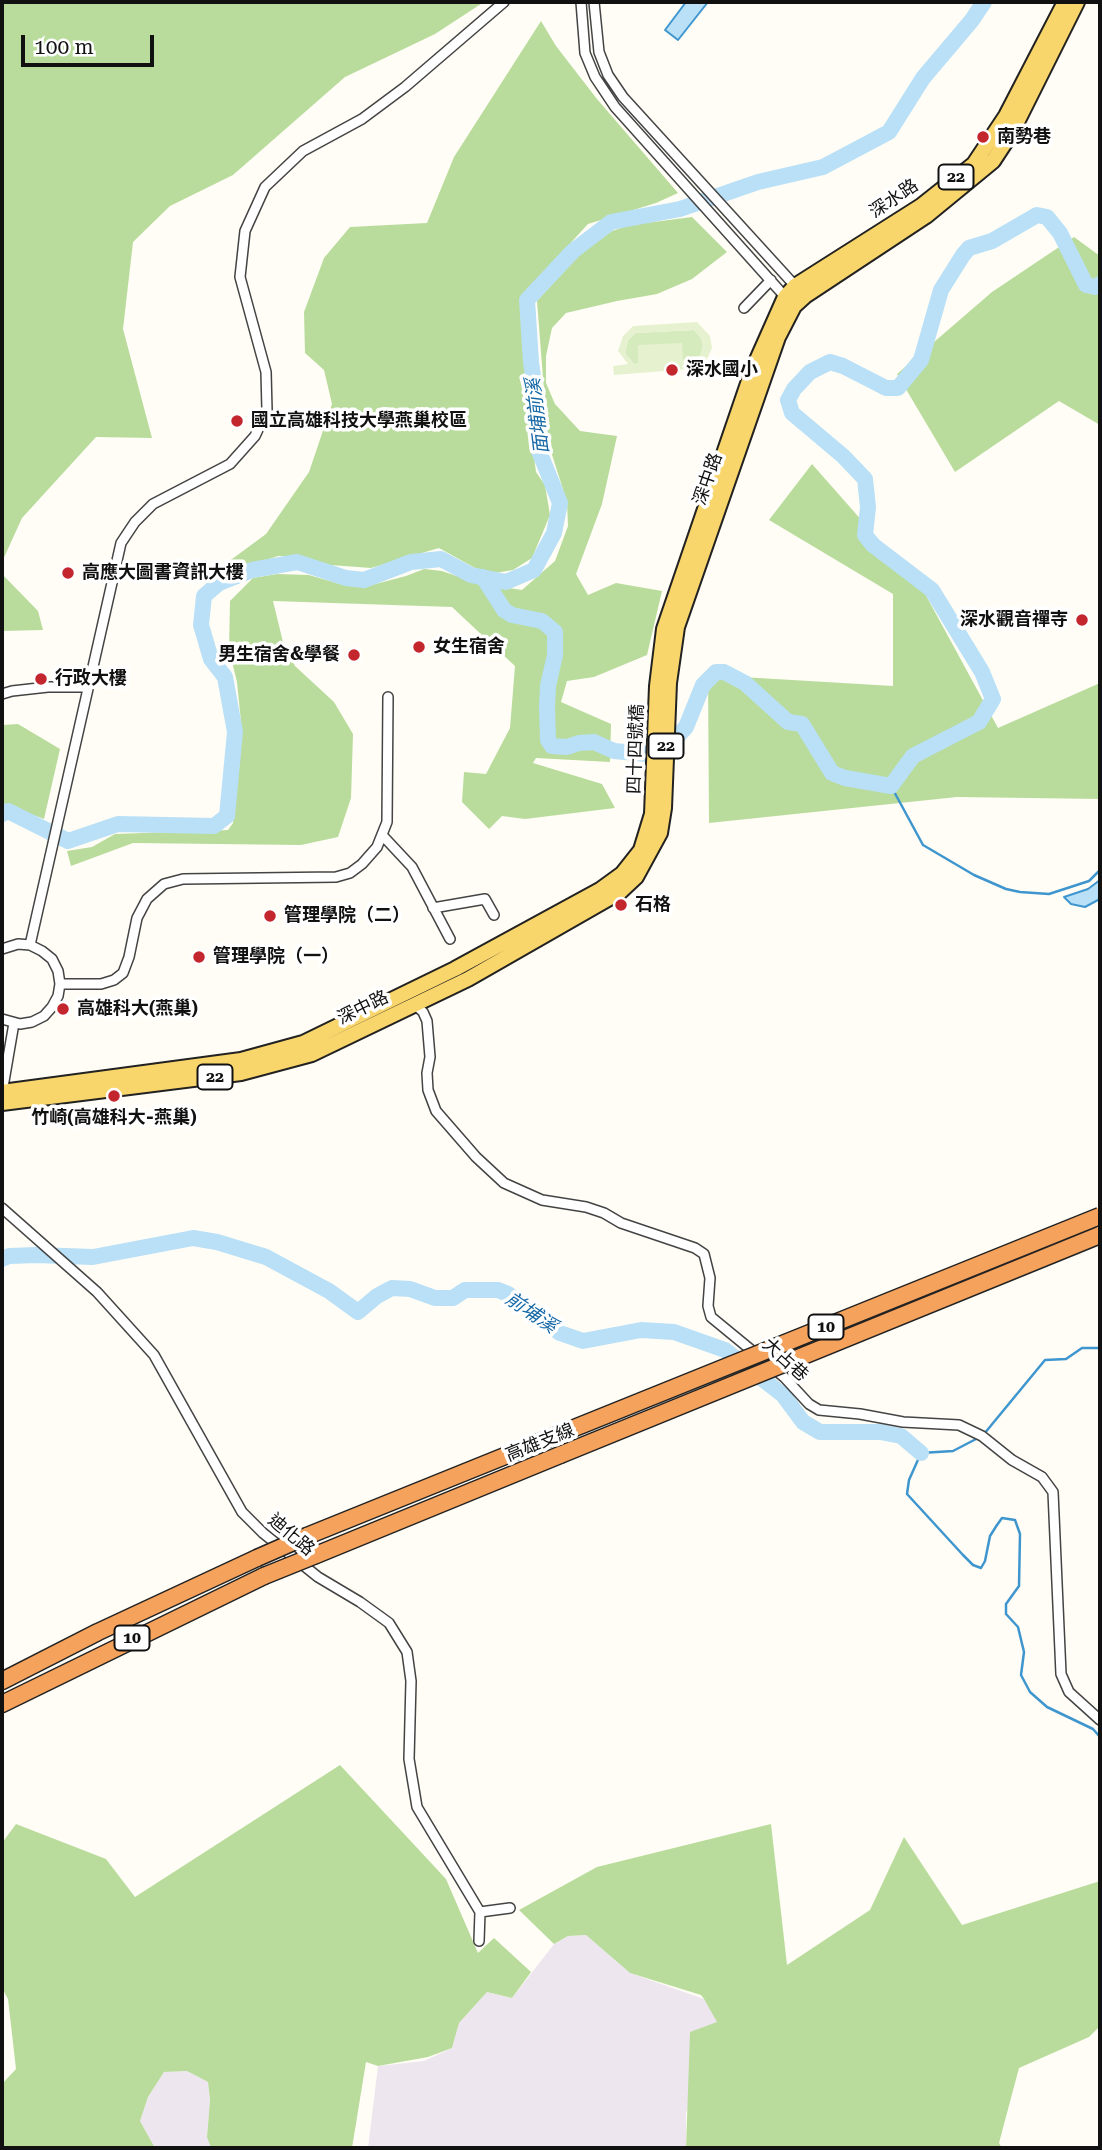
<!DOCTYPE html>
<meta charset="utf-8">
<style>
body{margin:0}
#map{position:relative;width:1102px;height:2150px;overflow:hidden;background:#fffdf5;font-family:"Roboto Serif",serif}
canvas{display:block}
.frame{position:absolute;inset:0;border:4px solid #111;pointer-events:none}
.scale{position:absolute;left:21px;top:35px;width:133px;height:32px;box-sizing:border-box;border:4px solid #111;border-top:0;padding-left:9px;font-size:21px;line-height:24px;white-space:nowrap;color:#111;-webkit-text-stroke:5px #fff;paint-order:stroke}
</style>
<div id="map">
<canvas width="1102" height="2150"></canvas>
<div class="frame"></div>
<div class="scale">100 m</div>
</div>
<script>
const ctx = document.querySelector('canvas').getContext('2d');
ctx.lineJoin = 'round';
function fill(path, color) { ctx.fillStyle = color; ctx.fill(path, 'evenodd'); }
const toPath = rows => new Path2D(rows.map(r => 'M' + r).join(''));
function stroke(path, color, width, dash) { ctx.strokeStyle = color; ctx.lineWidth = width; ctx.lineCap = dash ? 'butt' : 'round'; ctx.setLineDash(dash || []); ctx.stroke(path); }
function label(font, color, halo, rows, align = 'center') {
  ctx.font = font + ' "Roboto Serif","Noto Sans TC",serif'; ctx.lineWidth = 7; ctx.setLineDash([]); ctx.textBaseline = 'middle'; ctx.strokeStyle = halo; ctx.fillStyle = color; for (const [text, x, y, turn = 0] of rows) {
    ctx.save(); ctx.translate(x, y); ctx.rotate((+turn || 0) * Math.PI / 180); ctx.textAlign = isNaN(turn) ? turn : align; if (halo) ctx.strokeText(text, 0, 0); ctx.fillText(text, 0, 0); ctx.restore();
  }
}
fill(toPath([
 [586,1935,630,1973,704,1999,718,2022,686,2113,686,2148,368,2148,378,2066,424,2061,452,2048,459,2023,487,1992,512,1998,554,1944,568,1936],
 [187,2071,208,2082,210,2100,207,2137,211,2148,155,2148,140,2121,148,2097,164,2072]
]), '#eee6ef');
fill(toPath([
 [694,330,701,338,703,346,701,354,694,361,634,364,625,353,628,340,635,333]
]), '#d5ebbd');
fill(toPath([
 [2,2,484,2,435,34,345,77,233,175,170,206,133,242,123,329,152,438,96,437,22,518,2,562],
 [541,21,556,46,597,99,678,193,656,203,588,224,523,295,528,412,536,472,545,485,550,515,532,558,513,570,495,573,475,568,439,548,371,568,330,565,296,556,278,556,258,563,224,565,266,534,309,472,332,404,324,370,305,353,304,312,324,258,350,227,427,223,454,157],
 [692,217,727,252,692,279,657,294,617,301,566,313,552,328,546,356,546,383,555,404,580,431,617,436,602,504,576,574,588,595,616,583,662,591,647,655,594,677,567,681,561,702,611,724,610,762,536,758,533,763,602,784,615,808,525,819,502,816,489,829,462,802,464,772,486,774,510,728,515,666,452,607,273,601,283,642,295,666,334,702,353,734,351,798,338,837,301,845,133,843,71,866,67,851,92,847,115,834,228,830,233,823,242,732,237,682,229,650,230,601,253,578,277,574,309,575,340,584,364,587,406,576,424,569,442,571,477,583,522,590,555,561,568,526,567,502,548,442,537,301,579,255,612,231,630,225],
 [1074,237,1100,256,1100,425,1059,401,955,472,897,374,992,292],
 [812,464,923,590,998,728,1100,683,1100,799,957,797,709,823,708,675,893,686,893,594,769,520],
 [2,574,38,611,43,630,2,631],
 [18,724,60,749,44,819,2,803,2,725],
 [340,1765,446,1879,478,1953,494,1938,531,1972,512,1998,487,1992,459,2023,452,2048,428,2057,378,2066,366,2062,352,2148,211,2148,207,2137,210,2100,208,2082,187,2071,164,2072,148,2097,140,2121,155,2148,2,2148,2,2084,16,2069,8,1999,2,1988,2,1843,16,1824,106,1859,135,1897],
 [771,1824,787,1965,870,1910,904,1837,962,1925,1100,1881,1100,2026,1089,2037,1019,2068,999,2143,1002,2148,686,2148,690,2032,717,2022,704,1999,701,1995,630,1973,586,1935,568,1936,554,1944,519,1910,597,1867]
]), '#b9dc9c');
fill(toPath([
 [697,322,710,336,712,348,706,361,713,361,714,367,614,375,613,366,628,364,618,351,623,336,633,326],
 [694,330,701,338,703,346,701,354,694,361,683,361,682,343,638,345,638,363,634,364,625,353,628,340,635,333]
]), '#e6f2cf');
const water = toPath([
 [686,2,708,2,678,40,665,30,686,2],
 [1100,880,1100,898,1098,900,1085,907,1071,904,1064,897,1088,889,1100,880]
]);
fill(water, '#b9e0f7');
stroke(water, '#3f96cf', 2);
stroke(toPath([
 [891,786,923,845,974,875,1006,889,1020,892,1049,894,1089,881,1100,870],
 [984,1434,1045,1360,1066,1359,1082,1348,1100,1348],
 [978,1438,953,1451,921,1453,909,1480,907,1494,963,1555,973,1565,981,1568,985,1561,990,1536,997,1525,1002,1518,1015,1520,1020,1534,1019,1586,1006,1604,1006,1614,1018,1627,1024,1652,1021,1675,1030,1692,1047,1707,1093,1729,1100,1737]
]), '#3f96cf', 2.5);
stroke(toPath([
 [483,577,504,610,512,615,542,621,555,632,555,655,548,686,547,706,548,740,552,746,567,747,579,743,594,742,614,751,647,754,676,738,686,727,703,685,716,672,724,672,745,683,788,722,802,724,832,773,845,778,891,786,913,756,979,722,993,699,982,672,932,590,873,545,865,535,868,507,865,479,843,456,792,413,788,400,794,389,810,372,830,362,843,366,886,388,898,388,921,360,941,290,963,255,969,248,992,241,1037,215,1047,217,1060,233,1086,285,1095,287,1100,284],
 [2,814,8,811,68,841,118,824,214,826,227,816,235,732,225,677,211,659,201,625,204,596,219,583,252,570,297,562,346,578,364,580,411,562,441,559,471,575,506,582,534,570,554,533,560,503,539,451,540,427,531,362,527,300,573,251,611,222,680,209,758,182,823,167,889,132,923,78,972,20,984,2],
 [2,1259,9,1256,36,1255,93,1257,193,1238,217,1242,266,1257,329,1291,358,1312,377,1296,392,1288,410,1289,435,1298,453,1298,465,1290,498,1290,508,1294,560,1333,583,1341,641,1330,674,1332,725,1350,783,1395,803,1422,820,1432,880,1432,901,1436,921,1453]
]), '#b9e0f7', 16);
const minor = toPath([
 [581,2,585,53,595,77,615,107,788,300],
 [594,2,599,52,608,75,623,97,798,289],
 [744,308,771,280],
 [2,694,12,691,48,687,87,687],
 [383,836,412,867,450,939],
 [433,908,485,899,494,915],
 [30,945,121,543,135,522,153,504,230,464,255,436,267,410,266,372,240,277,245,231,265,187,303,151,362,119,405,87,504,2],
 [2,949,18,944,30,945,42,951,52,959,58,971,60,984,58,996,52,1007,44,1016,32,1022,20,1024,2,1019],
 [60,984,101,984,114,980,123,973,129,957,137,918,147,899,164,884,183,879,336,877,350,873,362,864,377,847,387,822,388,697],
 [414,1004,423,1012,427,1021,430,1057,427,1073,428,1090,436,1111,476,1157,504,1183,542,1200,586,1207,604,1213,621,1223,695,1248,704,1254,710,1278,708,1306,711,1317,784,1377,809,1404,819,1410,860,1414,903,1422,959,1425,982,1436,1012,1460,1042,1477,1053,1492,1061,1674,1069,1692,1100,1720],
 [2,1093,14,1023],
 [2,1208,97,1292,154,1355,242,1512,263,1533,318,1577,360,1602,389,1623,407,1652,411,1681,409,1759,417,1807,480,1912],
 [480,1912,510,1908],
 [479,1941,480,1912]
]);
const primary = toPath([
 [2,1092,241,1060,303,1043,455,969,600,890,622,874,641,850,652,814,657,686,664,629,753,369,785,297,795,286,921,206,974,164,1006,116,1065,2],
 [2,1103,241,1073,312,1054,468,979,620,892,636,877,660,833,664,808,669,683,677,627,778,337,794,306,805,296,926,216,993,161,1012,132,1077,2]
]);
const motorway = toPath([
 [307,1536,552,1437],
 [316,1555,560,1455],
 [2,1681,98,1632,257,1558],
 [2,1704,264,1576]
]);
stroke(minor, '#444', 12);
stroke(primary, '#222', 18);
stroke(motorway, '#222', 19);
stroke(minor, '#fff', 9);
stroke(primary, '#f9d66b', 14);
stroke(motorway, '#f5a25d', 16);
const motorwayBridge = toPath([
 [552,1437,1100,1216],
 [560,1455,1100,1235],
 [257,1558,307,1536],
 [264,1576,316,1555]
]);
stroke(motorwayBridge, '#222', 19, []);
stroke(motorwayBridge, '#f5a25d', 16);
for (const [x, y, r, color] of [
 [983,137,7,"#c4262e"],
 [672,370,7,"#c4262e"],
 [237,421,7,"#c4262e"],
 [68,573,7,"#c4262e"],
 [1082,620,7,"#c4262e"],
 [419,647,7,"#c4262e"],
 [354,655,7,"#c4262e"],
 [41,679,7,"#c4262e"],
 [621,905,7,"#c4262e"],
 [270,916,7,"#c4262e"],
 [199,957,7,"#c4262e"],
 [63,1009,7,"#c4262e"],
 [114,1096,7,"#c4262e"]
]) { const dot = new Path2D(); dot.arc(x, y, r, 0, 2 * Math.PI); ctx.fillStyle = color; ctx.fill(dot); stroke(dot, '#fff', 2.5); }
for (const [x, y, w] of [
 [956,177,35],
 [666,746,35],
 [215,1077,35],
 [826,1327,35],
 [132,1638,35]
]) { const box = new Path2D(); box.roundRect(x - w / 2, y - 12.5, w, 25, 5); ctx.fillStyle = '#fff'; ctx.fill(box); stroke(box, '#111', 2); }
label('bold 16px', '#111', null, [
 ["22",956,177],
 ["22",666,746],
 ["22",215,1077],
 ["10",826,1327],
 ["10",132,1638]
]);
label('bold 18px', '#111', '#fff', [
 ["南勢巷",997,137],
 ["深水國小",686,370],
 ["國立高雄科技大學燕巢校區",251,421],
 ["高應大圖書資訊大樓",82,573],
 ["深水觀音禪寺",1068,620,"right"],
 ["女生宿舍",433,647],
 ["男生宿舍&學餐",340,655,"right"],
 ["行政大樓",55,679],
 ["石格",635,905],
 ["管理學院（二）",284,916],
 ["管理學院（一）",213,957],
 ["高雄科大(燕巢)",77,1009],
 ["竹崎(高雄科大-燕巢)",114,1118,"center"]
], 'left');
label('18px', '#111', '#fff', [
 ["深水路",894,199,-34],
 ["深中路",708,479,-71],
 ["四十四號橋",636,749,-88],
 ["深中路",363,1008,-26],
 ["大占巷",785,1360,42],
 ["高雄支線",540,1443,-22],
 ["迪化路",291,1535,40]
]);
label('italic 19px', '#1768a6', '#fff', [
 ["面埔前溪",538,416,-97],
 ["前埔溪",531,1313,34]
]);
</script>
